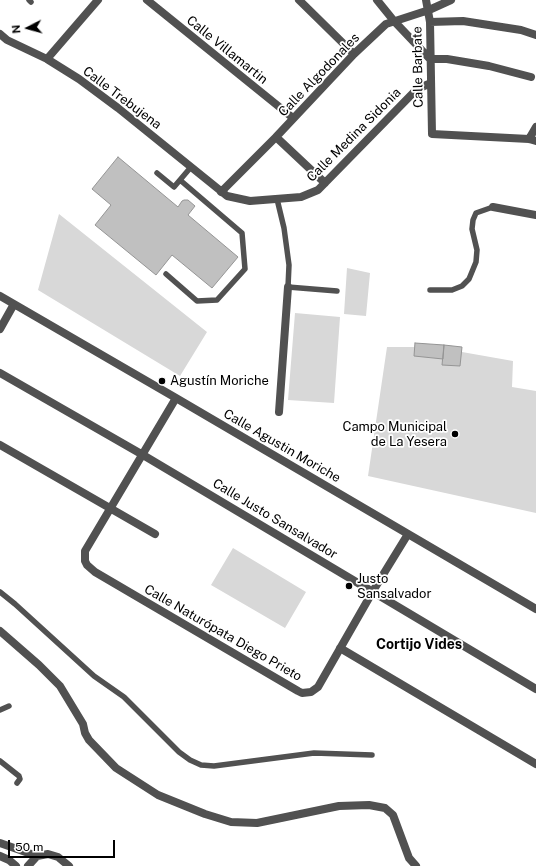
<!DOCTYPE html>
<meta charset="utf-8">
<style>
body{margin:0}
#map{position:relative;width:536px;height:866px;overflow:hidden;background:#fff;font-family:"Public Sans",sans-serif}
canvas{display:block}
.north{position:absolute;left:8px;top:8px;width:40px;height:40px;-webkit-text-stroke:3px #fff;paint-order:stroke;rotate:264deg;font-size:11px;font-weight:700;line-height:16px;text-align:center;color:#000}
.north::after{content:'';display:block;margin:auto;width:14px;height:18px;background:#000;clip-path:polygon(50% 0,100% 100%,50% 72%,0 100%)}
.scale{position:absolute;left:8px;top:840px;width:107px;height:18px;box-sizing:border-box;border:2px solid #000;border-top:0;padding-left:5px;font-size:12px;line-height:14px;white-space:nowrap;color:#000;-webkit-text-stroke:3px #fff;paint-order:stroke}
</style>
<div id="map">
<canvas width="536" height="866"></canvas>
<div class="north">N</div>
<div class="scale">50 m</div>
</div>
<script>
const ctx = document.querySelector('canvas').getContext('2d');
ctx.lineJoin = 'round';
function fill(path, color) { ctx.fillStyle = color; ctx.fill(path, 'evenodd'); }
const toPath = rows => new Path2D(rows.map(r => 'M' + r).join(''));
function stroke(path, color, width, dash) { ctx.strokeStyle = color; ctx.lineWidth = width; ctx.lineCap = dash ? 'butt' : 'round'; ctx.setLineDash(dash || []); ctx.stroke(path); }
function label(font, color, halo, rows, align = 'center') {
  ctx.font = font + ' "Public Sans",sans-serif'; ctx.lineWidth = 3.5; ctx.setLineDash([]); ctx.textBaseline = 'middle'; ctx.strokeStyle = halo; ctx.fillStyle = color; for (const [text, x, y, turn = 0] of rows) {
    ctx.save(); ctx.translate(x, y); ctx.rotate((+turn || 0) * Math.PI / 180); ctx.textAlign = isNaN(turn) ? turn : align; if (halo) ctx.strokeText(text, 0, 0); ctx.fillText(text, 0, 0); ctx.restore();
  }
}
fill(toPath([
 [59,214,207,332,180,376,38,290],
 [347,268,370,273,366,316,344,314],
 [295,313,340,317,334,403,288,400],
 [415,343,462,347,462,352,513,361,512,387,536,391,536,513,368,476,387,347,414,347],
 [233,548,306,592,285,628,211,585]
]), '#d8d8d8');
const building = toPath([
 [118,157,178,207,182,201,184,200,188,200,195,206,188,215,238,257,212,288,172,255,156,275,95,225,111,205,92,189,118,157],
 [415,343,444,345,443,359,414,356,415,343],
 [444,345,462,347,460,366,442,365,444,345]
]);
fill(building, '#c0c0c0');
stroke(building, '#959595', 1);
stroke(toPath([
 [29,0,31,2],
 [157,173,174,187,191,167],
 [277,199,284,228,289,265,288,287,337,291],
 [166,274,197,301,217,300,245,269,242,233,180,180],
 [430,290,452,290,462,286,469,279,476,262,477,250,472,229,473,220,476,213,493,207],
 [0,592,15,604,94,676,124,697,179,752,190,760,201,765,214,766,314,753,372,755],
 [0,710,9,706],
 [0,761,19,776,20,779,17,783]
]), '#515151', 5.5);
stroke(toPath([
 [147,0,293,118],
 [299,0,354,54],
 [377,0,394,21,430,59,447,59,489,66,531,77],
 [426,0,430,22,432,134,529,139,536,141],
 [430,22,463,21,521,30,536,35],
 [0,34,7,40,47,59,79,79,118,108,227,196,250,201,301,197,318,190,417,89,431,83],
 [47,59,98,0],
 [276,137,325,183],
 [529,139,536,127],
 [221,192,276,137,354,54,386,24,429,10,451,0],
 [493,207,536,215],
 [0,296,176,398,536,609],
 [0,329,14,304],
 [0,373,143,455,536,689],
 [176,398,85,551,85,561,87,565,95,572,298,691,302,693,311,692,318,687,373,591,408,534],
 [279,412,288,287],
 [0,445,155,534],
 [0,631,39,665,60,686,83,724,85,733,89,740,116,768,158,795,205,814,231,822,257,823,339,806,369,805,385,808,393,815,409,858,416,866],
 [340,648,536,764],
 [0,843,37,856],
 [0,856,9,860,16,866],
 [28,866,37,856,48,854,58,857,69,866]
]), '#515151', 8);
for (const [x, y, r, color] of [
 [162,381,4,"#000"],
 [455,434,4,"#000"],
 [349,586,4,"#000"]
]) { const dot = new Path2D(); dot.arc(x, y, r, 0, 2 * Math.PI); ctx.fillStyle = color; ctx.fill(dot); stroke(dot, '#fff', 1.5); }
label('13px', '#000', '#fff', [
 ["Calle Villamartin",227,50,39],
 ["Calle Barbate",418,67,-91],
 ["Calle Algodonales",319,75,-46],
 ["Calle Trebujena",122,98,37],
 ["Calle Medina Sidonia",354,135,-45],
 ["Calle Agustin Moriche",282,446,30],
 ["Calle Justo Sansalvador",275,519,31],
 ["Calle Naturópata Diego Prieto",223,633,30]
]);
label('13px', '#000', '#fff', [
 ["Agustín Moriche",170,381],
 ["Campo Municipal",447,427,"right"],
 ["de La Yesera",447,442,"right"],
 ["Justo",357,579],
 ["Sansalvador",357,594]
], 'left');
label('bold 14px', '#000', '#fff', [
 ["Cortijo Vides",419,645]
]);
</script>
